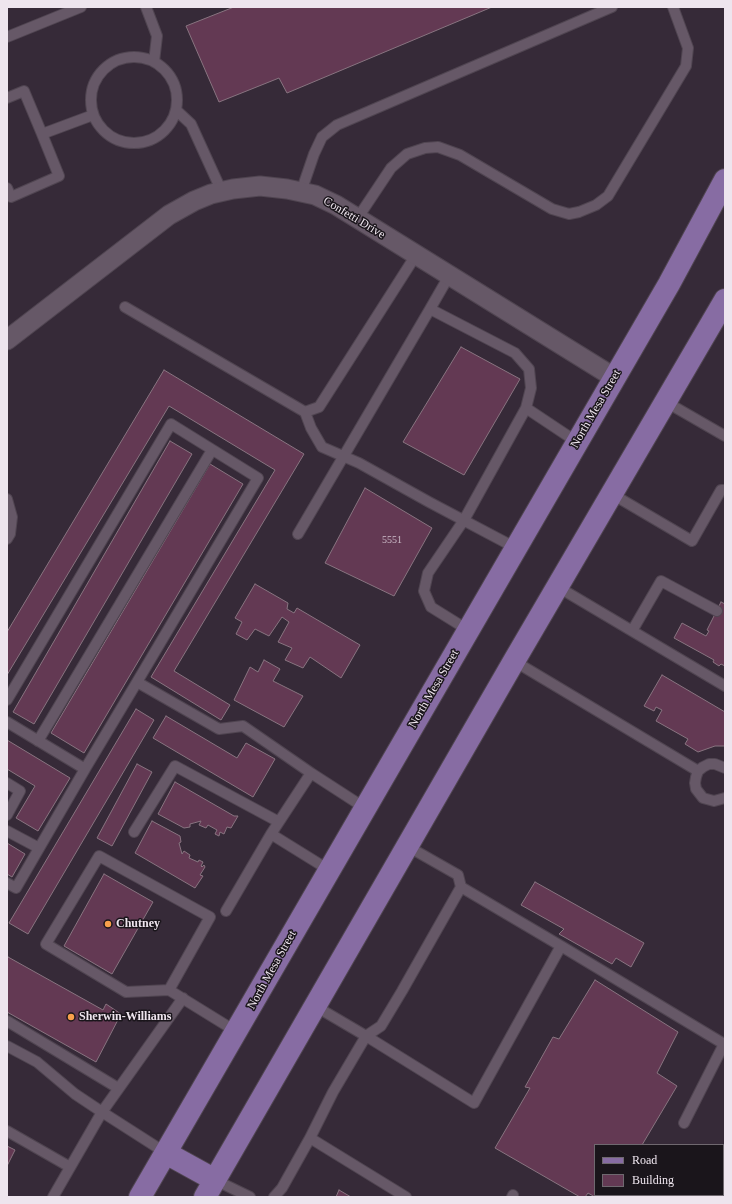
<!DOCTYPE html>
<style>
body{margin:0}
#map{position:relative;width:732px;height:1204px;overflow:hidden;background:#362a38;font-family:"Times New Roman",serif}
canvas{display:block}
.frame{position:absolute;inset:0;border:8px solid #eee5ee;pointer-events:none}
.legend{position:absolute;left:594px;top:1144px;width:130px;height:52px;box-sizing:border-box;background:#1a151b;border:1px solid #6f686f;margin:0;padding:5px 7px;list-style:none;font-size:12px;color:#eee5ee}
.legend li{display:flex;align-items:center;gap:8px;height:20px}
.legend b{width:20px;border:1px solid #6f686f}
</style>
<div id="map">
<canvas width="732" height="1204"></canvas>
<div class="frame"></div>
<ul class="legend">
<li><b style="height:5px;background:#876ca3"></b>Road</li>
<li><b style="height:11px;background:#633953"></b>Building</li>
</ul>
</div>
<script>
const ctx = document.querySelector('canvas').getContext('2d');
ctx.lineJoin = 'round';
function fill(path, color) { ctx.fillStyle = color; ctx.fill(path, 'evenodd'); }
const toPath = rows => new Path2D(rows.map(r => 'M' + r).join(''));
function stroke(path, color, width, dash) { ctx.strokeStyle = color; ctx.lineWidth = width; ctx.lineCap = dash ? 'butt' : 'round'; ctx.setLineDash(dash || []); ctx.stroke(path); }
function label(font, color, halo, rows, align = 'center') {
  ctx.font = font + ' "Times New Roman",serif'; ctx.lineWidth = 3; ctx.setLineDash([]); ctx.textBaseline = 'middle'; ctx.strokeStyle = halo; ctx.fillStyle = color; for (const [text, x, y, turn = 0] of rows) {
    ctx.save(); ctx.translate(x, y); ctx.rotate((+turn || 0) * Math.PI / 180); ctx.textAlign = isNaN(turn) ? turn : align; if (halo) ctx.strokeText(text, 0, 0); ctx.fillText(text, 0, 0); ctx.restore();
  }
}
const building = toPath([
 [234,7,492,7,287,93,279,78,219,102,186,26,234,7],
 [461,347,520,379,464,475,403,442,461,347],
 [164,370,304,454,174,671,230,705,221,720,151,677,275,470,169,406,7,675,7,632,164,370],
 [170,441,192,454,34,724,13,712,170,441],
 [210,464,243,484,84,753,51,733,210,464],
 [365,488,432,528,394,596,325,563,365,488],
 [255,584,288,603,287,609,294,613,297,608,360,645,341,678,310,657,303,668,285,660,292,648,278,642,289,622,282,617,269,636,255,629,247,640,236,634,242,622,235,618,255,584],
 [721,602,725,604,725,666,721,664,719,666,713,662,714,660,674,638,682,623,706,636,709,631,707,630,721,602],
 [264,660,280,669,273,681,303,696,284,727,234,700,250,667,258,672,264,660],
 [662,675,725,712,725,746,715,746,698,752,685,744,688,739,656,721,662,710,656,707,654,711,644,706,662,675],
 [136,709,154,720,28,934,9,923,136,709],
 [166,716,237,758,246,743,275,759,253,797,153,738,166,716],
 [7,740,70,778,38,831,16,818,35,786,7,769,7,740],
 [137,764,152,772,112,846,97,838,137,764],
 [175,782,234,816,238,816,231,828,227,827,224,834,220,832,219,836,215,834,217,830,208,825,206,828,199,825,201,821,190,824,190,827,184,828,158,814,175,782],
 [152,821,180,836,181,842,179,843,182,854,184,851,190,855,189,858,198,862,199,860,203,862,201,866,202,867,204,865,205,867,200,875,203,876,195,888,135,853,152,821],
 [7,843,25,854,12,877,7,874,7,843],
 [104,874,153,902,112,974,64,946,104,874],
 [535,882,644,943,631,967,616,958,612,964,559,934,564,929,521,905,535,882],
 [8,957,103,1010,106,1004,121,1014,96,1062,7,1012,7,960,8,957],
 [595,980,678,1032,657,1073,677,1086,642,1145,595,1145,595,1195,633,1195,632,1197,595,1197,588,1193,585,1197,580,1197,495,1148,530,1088,525,1087,553,1037,559,1039,595,980],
 [7,1146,15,1150,7,1166,7,1146],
 [339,1190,351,1197,336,1197,339,1190]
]);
fill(building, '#633953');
stroke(building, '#887480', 1);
const lane = toPath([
 [146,7,157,36,154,62],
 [7,37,81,7],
 '91 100a43 43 0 1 1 86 0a43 43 0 1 1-86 0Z',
 [7,98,24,91,42,134],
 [176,110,191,124,222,192],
 [7,188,11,197,59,176,42,134,93,115],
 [301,192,314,154,322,137,337,125,612,7],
 [357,219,391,168,407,154,425,148,438,147,460,155,552,209,569,214,579,212,596,205,608,196,686,66,688,48,673,7],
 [449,276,430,309,515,353,529,369,531,388,526,408,464,520,428,573,424,591,431,607,468,630],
 [125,307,305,412,319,407,416,255],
 [666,402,725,436],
 [526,408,577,442],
 [305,412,311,428,322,447,359,463,429,502,516,548],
 [612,494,692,541,721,490,725,490],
 [7,499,12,517,10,534,7,539],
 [298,534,430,309],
 [558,587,725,686],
 [632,631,661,581,717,611],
 [514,661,698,771],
 [7,700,171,424,258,478,137,682,219,729,243,726,311,773],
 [7,722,85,769,16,888,7,883],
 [38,741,212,450],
 [725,768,715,764,709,764,703,767,698,771,696,777,695,783,696,789,703,798,714,801,725,798],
 [85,769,137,682],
 [7,783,20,791,7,815],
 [7,831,39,848],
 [134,832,175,766,279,822],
 [271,834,329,870],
 [226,911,271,834,311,773,365,808],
 [561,946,724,1044,684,1123],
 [169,990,126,992,46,944,99,856,210,917,169,990,237,1032],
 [315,1006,366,1036,381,1026,402,991,461,887,458,875,407,846],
 [7,1021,118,1088],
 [7,1046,37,1062,75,1094,102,1112,183,998],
 [7,1131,70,1167],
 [310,1138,406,1197],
 [215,1180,250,1197],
 [53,1197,102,1112,166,1153],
 [274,1197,282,1188,310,1138,333,1092,366,1036,474,1103,561,946,461,887],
 [512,1197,513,1195]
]);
const street = toPath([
 [7,340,169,215,194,201,211,194,233,189,260,186,287,189,315,195,336,205,615,378]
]);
const primary = toPath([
 [166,1153,215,1180],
 [140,1197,669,284,725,180],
 [205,1197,514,661,725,300]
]);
stroke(lane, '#504551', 12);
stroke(street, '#504551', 21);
stroke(primary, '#504551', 24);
stroke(lane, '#665867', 10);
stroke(street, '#665867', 19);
stroke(primary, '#876ca3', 22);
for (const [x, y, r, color] of [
 [108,924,4,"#f8a04b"],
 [71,1017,4,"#f8a04b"]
]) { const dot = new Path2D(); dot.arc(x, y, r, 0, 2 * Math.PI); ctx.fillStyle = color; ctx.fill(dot); stroke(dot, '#1a151b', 1.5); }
label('10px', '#cbbac7', null, [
 ["5551",392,540]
]);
label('12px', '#eee5ee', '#1a151b', [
 ["Confetti Drive",354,218,31],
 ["North Mesa Street",596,409,-60],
 ["North Mesa Street",434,689,-60],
 ["North Mesa Street",272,970,-61]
]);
label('bold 12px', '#eee5ee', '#1a151b', [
 ["Chutney",116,924],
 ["Sherwin-Williams",79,1017]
], 'left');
</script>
